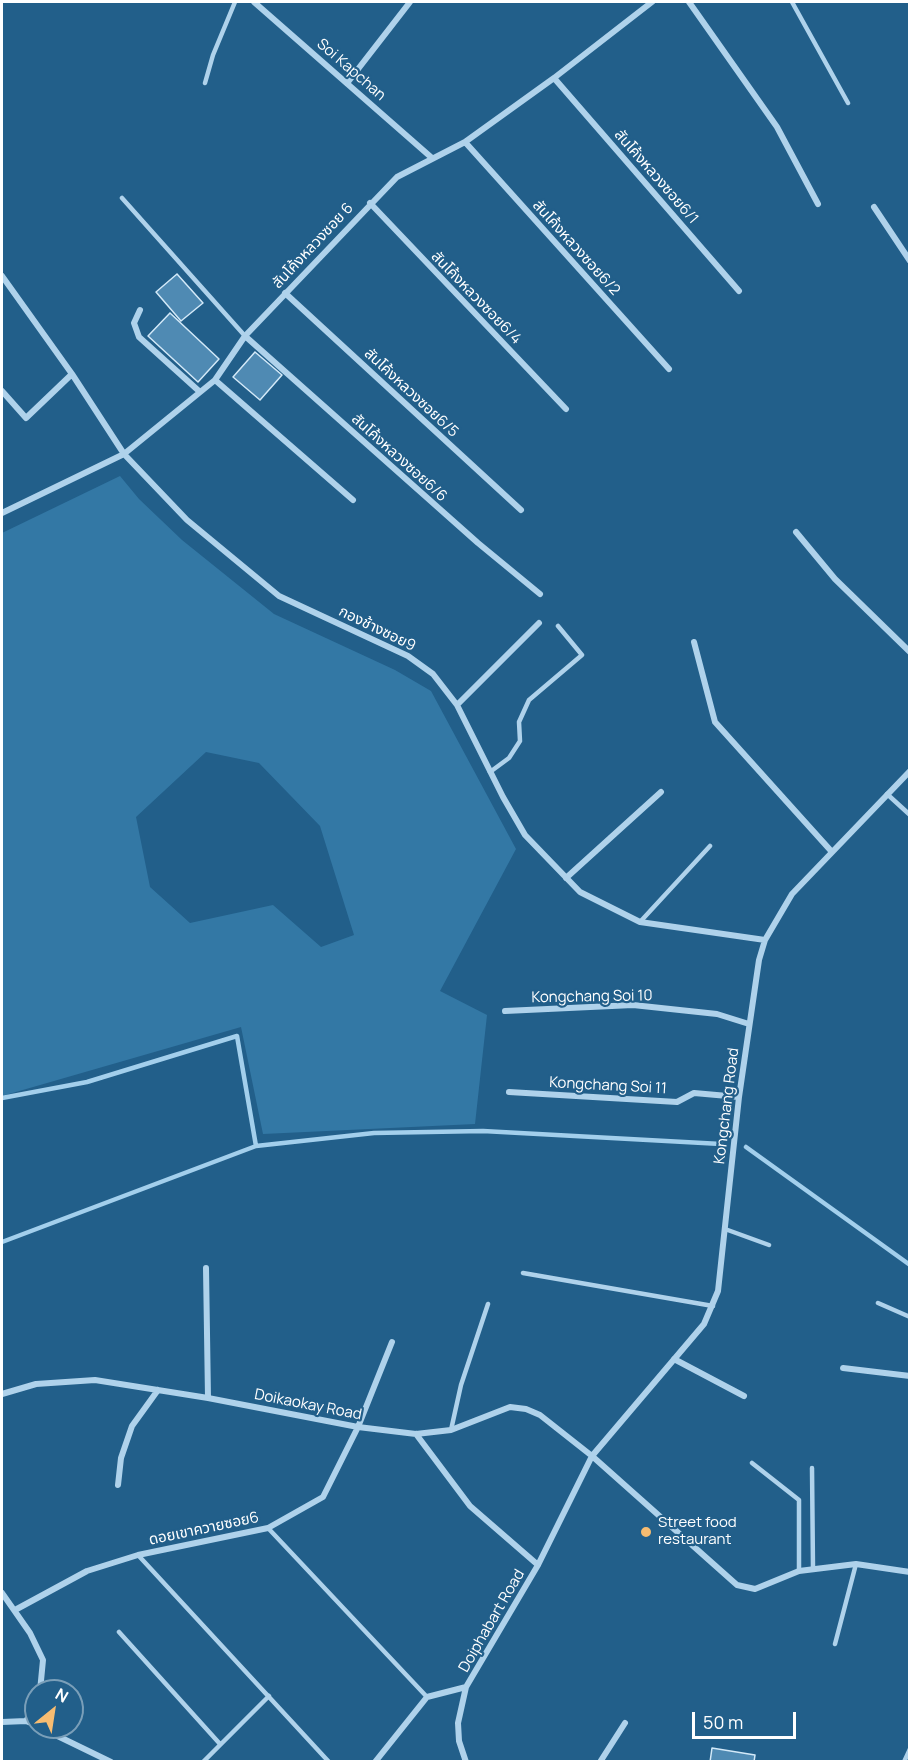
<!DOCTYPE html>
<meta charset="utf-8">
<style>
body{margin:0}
#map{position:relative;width:911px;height:1763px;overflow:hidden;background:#225f8a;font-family:Manrope,sans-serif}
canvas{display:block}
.frame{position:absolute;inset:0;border:3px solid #fff;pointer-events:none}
.north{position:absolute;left:24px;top:1679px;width:60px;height:60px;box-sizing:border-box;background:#225f8a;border:2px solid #7a9fb9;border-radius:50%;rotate:30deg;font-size:16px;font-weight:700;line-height:24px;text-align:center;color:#fff}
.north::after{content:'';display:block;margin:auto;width:21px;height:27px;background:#f7bc71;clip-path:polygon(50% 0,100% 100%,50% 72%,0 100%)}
.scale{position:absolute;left:692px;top:1712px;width:104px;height:27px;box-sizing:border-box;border:3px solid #fff;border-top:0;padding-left:8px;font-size:18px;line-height:21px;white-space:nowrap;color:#fff;-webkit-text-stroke:4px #225f8a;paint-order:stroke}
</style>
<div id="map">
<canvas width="911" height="1763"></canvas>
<div class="frame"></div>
<div class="north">N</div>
<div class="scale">50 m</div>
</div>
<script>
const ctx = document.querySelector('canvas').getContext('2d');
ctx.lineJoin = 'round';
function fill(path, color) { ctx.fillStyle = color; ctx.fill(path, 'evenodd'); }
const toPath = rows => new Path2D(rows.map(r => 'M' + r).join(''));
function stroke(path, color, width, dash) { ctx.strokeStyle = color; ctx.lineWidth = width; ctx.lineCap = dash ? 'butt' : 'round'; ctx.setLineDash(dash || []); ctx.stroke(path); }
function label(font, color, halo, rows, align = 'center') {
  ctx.font = font + ' Manrope,"Noto Sans Thai",sans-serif'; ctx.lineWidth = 4.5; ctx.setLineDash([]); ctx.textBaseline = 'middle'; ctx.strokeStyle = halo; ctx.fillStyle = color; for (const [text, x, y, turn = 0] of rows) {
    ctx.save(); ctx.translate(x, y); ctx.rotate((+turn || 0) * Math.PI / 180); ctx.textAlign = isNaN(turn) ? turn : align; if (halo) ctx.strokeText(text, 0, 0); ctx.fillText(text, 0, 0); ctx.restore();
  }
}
fill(toPath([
 [120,476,139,499,182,540,274,614,395,670,431,691,516,849,440,991,487,1015,475,1124,263,1134,241,1027,2,1096,2,533],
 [206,752,259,763,320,826,354,935,321,947,273,905,190,923,150,887,136,817]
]), '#3378a5');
stroke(toPath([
 [2,1098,87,1082,237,1036,256,1146],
 [746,1147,910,1265],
 [2,1242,256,1146,374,1133,483,1131,721,1144]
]), '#a3cfec', 4.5);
const building = toPath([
 [177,274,203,303,181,321,156,292,177,274],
 [170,313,219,359,198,382,148,336,170,313],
 [255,352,282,375,260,400,233,377,255,352],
 [712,1748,755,1755,754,1762,710,1762,712,1748]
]);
fill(building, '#4f8ab3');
stroke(building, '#d3e9f8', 1.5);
stroke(toPath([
 [792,2,848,103],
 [205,83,213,55,235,2],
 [122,198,245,336],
 [490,772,509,758,520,741,519,722,529,700,582,655,558,626],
 [887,794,910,815],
 [640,922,710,846],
 [725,1229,769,1245],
 [523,1273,713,1306],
 [878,1303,910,1317],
 [451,1430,461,1385,488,1304],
 [752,1463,799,1500,799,1571],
 [812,1468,813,1569],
 [268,1528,427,1697],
 [138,1555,329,1762],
 [119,1632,220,1744],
 [835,1644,856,1564],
 [203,1762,269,1696],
 [904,1762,910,1749]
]), '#afd2eb', 4.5);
stroke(toPath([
 [254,2,432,158],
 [689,2,777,127,818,204],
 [554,78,739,291],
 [348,82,410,2],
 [465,142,669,369],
 [370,203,566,409],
 [874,207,910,261],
 [2,276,72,374,124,454,187,520,279,596,408,656,433,674,457,705,503,797,525,835,580,892,640,922,765,940],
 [285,293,521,510],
 [140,310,134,323,139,337,200,392],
 [245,336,478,543,540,594],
 [215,380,353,500],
 [2,391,26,418,72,374],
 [2,513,124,454,215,380,245,336,397,177,465,142,554,78,652,2],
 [796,532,835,579,910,652],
 [694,642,715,722,832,852],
 [457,705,539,623],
 [566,878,661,792],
 [505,1011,633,1005,717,1014,749,1024],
 [509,1092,677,1102,694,1093,739,1097],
 [206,1268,208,1398],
 [674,1359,744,1396],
 [843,1368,910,1376],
 [2,1394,36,1384,95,1380,208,1398,358,1427,416,1434,451,1430,510,1407,526,1409,540,1415,592,1456,737,1585,755,1589,799,1571,856,1564,910,1572],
 [416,1434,470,1506,538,1565],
 [118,1485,121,1458,132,1426,158,1390],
 [2,1593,30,1633,43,1660,40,1691],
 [15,1610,87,1571,138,1555,268,1528,323,1497,358,1427,392,1342],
 [26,1721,36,1706],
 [2,1722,26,1721,36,1725],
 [39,1727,111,1762],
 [375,1762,427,1697,466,1687,538,1565,592,1456,704,1324,718,1291,739,1097,759,960,765,940,792,894,910,771],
 [466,1762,459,1741,458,1723,466,1687],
 [600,1762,625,1723]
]), '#afd2eb', 6);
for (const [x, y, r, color] of [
 [646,1532,6,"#f7bc71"]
]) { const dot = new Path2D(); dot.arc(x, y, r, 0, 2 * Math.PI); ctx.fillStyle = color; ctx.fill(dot); stroke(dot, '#225f8a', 2); }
label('15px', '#fff', '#225f8a', [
 ["Soi Kapchan",351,70,41],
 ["สันโค้งหลวงซอย6/1",656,177,49],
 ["สันโค้งหลวงซอย 6",313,246,-47],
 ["สันโค้งหลวงซอย6/2",576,248,48],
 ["สันโค้งหลวงซอย6/4",476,298,46],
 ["สันโค้งหลวงซอย6/5",411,393,43],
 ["สันโค้งหลวงซอย6/6",399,458,42],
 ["กองช้างซอย9",377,629,26],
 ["Kongchang Soi 10",592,997,-1],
 ["Kongchang Soi 11",608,1086,3],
 ["Kongchang Road",727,1106,-83],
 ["Doikaokay Road",308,1405,11],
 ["ดอยเขาควายซอย6",204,1529,-12],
 ["Doiphabart Road",492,1621,-60]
]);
label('15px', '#fff', '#225f8a', [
 ["Street food",658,1523],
 ["restaurant",658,1540]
], 'left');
</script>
